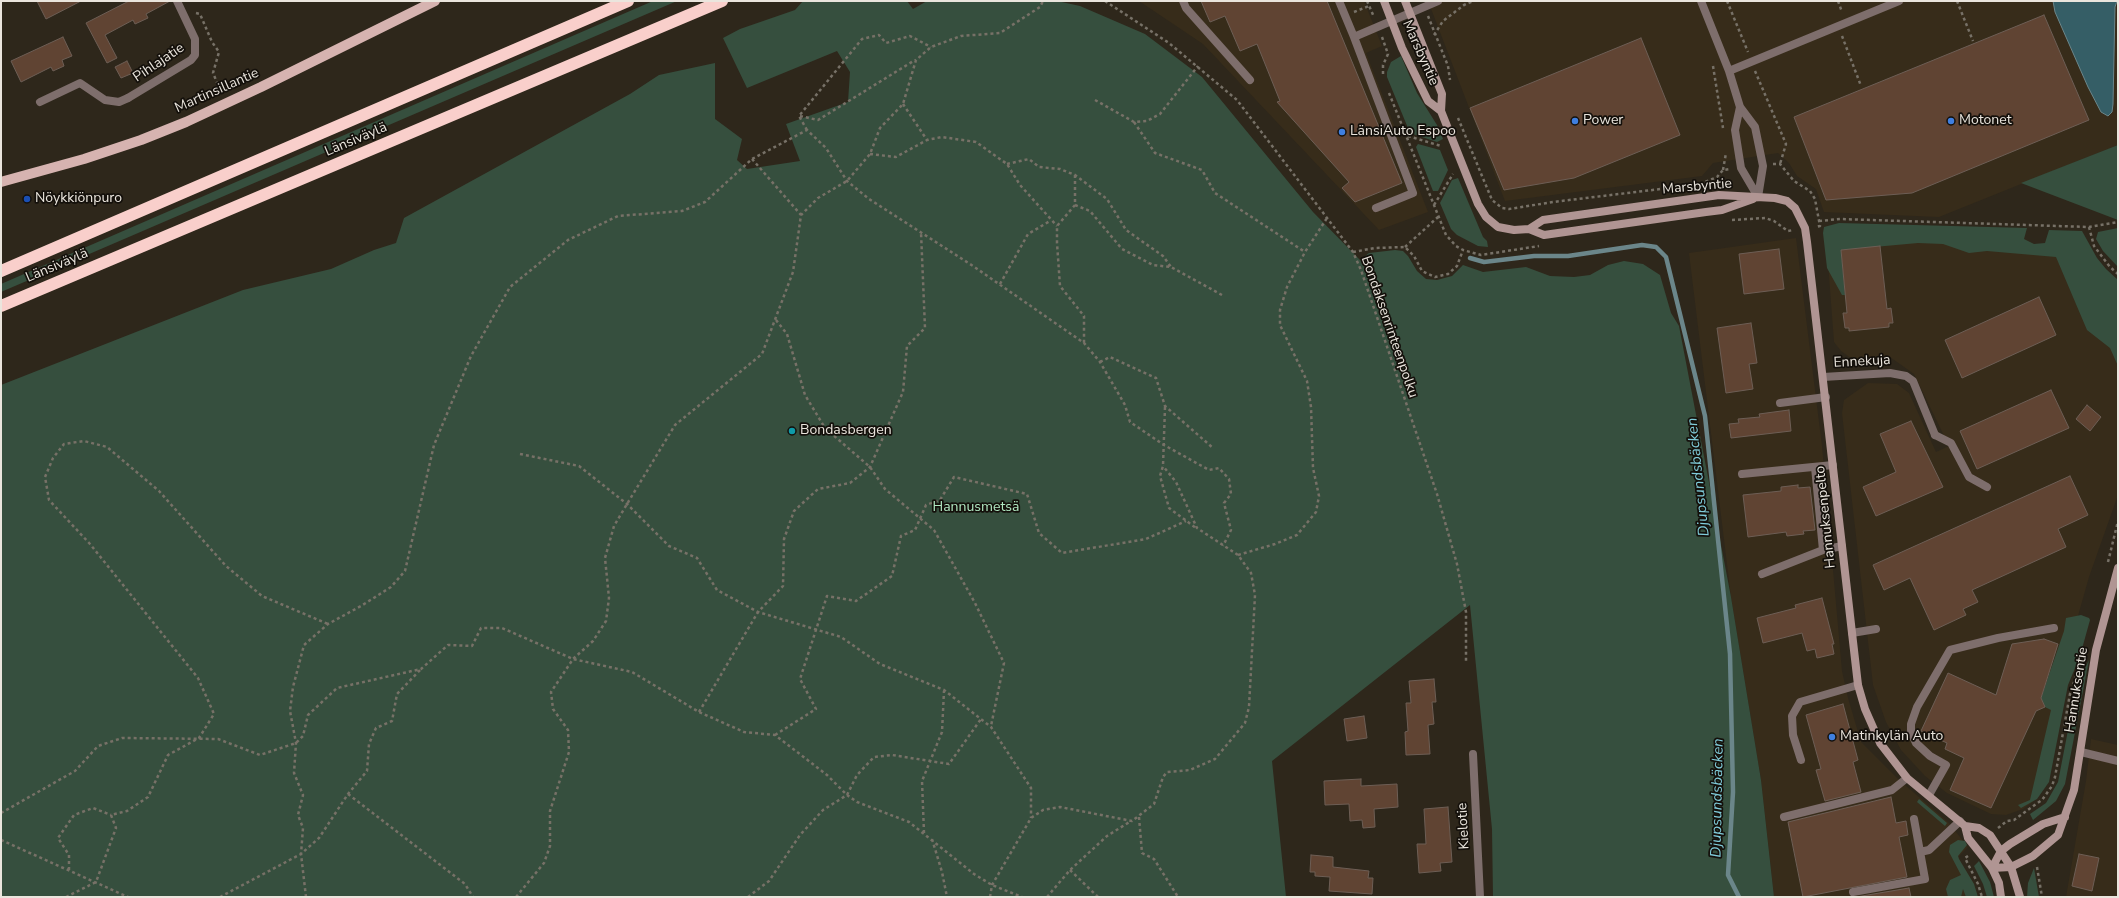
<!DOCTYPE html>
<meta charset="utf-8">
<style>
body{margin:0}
#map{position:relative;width:2119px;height:898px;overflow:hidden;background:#2e271b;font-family:"Nunito Sans",sans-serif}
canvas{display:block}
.frame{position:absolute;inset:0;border:2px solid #eae5dd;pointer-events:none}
</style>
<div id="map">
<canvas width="2119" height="898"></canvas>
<div class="frame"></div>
</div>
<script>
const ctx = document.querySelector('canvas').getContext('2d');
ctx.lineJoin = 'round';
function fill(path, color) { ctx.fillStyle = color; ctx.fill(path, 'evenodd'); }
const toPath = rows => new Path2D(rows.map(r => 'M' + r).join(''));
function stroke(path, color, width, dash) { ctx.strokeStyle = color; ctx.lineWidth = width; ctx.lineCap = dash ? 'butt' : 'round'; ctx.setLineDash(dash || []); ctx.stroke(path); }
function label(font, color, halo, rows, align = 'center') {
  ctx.font = font + ' "Nunito Sans",sans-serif'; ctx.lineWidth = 3.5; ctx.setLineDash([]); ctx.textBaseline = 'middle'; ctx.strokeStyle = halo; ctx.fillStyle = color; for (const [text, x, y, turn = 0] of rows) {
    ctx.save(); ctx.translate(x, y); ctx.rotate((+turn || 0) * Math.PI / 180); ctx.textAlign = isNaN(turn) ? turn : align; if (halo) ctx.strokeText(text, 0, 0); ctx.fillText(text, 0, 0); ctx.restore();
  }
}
fill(toPath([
 [1139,1,1364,1,1382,46,1366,53,1428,212,1379,230,1203,44],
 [1428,1,2118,1,2118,145,1939,217,1824,212,1816,189,1797,176,1789,163,1778,153,1713,163,1702,176,1505,201],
 [1920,235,2057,253,2118,357,2118,495,2089,577,2056,694,2034,801,2023,809,2006,815,1991,814,1947,793,1925,776,1901,750,1886,722,1873,685,1842,413,1844,400,1868,383,1897,384,1909,393,1936,452,1949,446,1914,374,1890,357,1855,361,1841,351,1834,342,1826,237],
 [1796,238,1822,446,1842,671,1848,698,1861,742,1898,779,1948,822,1968,847,1958,857,1974,884,1978,897,1774,897,1761,780,1731,597,1689,253],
 [2091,739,2118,745,2118,897,2066,897,2086,781]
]), '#372c1a');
fill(toPath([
 [653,1,677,1,1,292,1,284],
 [803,1,907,1,913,9,927,1,1057,1,1080,6,1145,34,1202,77,1313,212,1360,260,1369,253,1395,250,1403,251,1408,256,1417,271,1426,279,1437,280,1452,276,1463,265,1483,272,1526,267,1550,276,1574,277,1590,275,1608,265,1624,261,1643,264,1660,275,1671,313,1679,326,1731,597,1761,780,1774,897,1493,897,1492,829,1470,605,1272,761,1286,897,1,897,1,385,243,290,331,269,374,250,396,243,404,218,630,94,659,75,715,63,715,119,742,139,737,160,747,169,800,161,786,124,848,102,850,72,837,51,747,88,723,38,740,29,795,10],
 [1401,56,1417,93,1437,125,1443,139,1437,142,1410,133,1387,77,1387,72,1391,62],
 [1418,144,1440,150,1448,170,1438,191,1433,191,1416,147],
 [2118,145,2118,220,2021,183],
 [1458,178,1483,237,1487,241,1488,247,1478,246,1457,235,1451,229,1440,203,1452,180],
 [1839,223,2027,228,2024,239,2034,244,2045,243,2049,230,2082,231,2097,258,2106,269,2118,280,2118,366,2110,348,2087,330,2056,257,1987,251,1969,253,1943,244,1918,243,1841,250,1845,295,1842,295,1827,268,1823,233,1824,227],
 [2118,228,2118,267,2103,251,2096,239,2098,232],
 [2081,615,2089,618,2090,620,2080,656,2068,685,2049,782,2037,799,2021,808,2018,805,2030,800,2051,710,2045,707,2041,698,2064,631,2066,618],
 [2089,660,2065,784,2056,801,2033,820,2030,814,2046,803,2058,782,2075,694,2080,678],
 [1919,799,1947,823,1945,826,1917,802],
 [1958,840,1965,841,1967,845,1958,856,1959,859,1974,884,1978,897,1966,897,1963,889,1961,897,1948,897,1946,889,1950,880,1961,875,1949,852,1950,845],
 [1979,861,1990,882,1994,897,1987,897,1983,884,1974,866],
 [2034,868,2039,897,2027,897,2028,883]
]), '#364f3e');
const water = toPath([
 [2053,1,2117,1,2115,7,2113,104,2112,112,2108,116,2101,112,2088,87,2055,12,2053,1]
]);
fill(water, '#355e66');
stroke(water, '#6b868a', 1);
stroke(toPath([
 [1470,258,1484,262,1534,256,1568,256,1642,245,1656,247,1666,257,1705,416,1730,654,1733,792,1728,875,1739,897]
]), '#6b868a', 4.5);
const building = toPath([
 [37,1,81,1,46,19,37,1],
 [129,1,170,1,146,14,148,18,135,24,133,20,105,35,117,58,107,63,86,23,129,1],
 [1201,1,1327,1,1402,183,1355,202,1342,188,1349,182,1277,102,1280,101,1257,44,1240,51,1225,16,1210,22,1201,1],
 [2044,15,2089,120,1912,193,1826,200,1794,117,2044,15],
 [63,37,72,56,62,60,64,66,53,71,51,67,21,82,11,61,63,37],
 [1641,38,1680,135,1574,178,1504,190,1470,108,1641,38],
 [127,61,133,73,121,78,115,67,127,61],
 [1880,246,1887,309,1891,308,1893,323,1889,323,1889,327,1849,331,1849,328,1845,328,1843,313,1847,313,1841,250,1880,246],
 [1779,249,1784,289,1744,294,1739,254,1779,249],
 [2039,297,2056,335,1962,378,1945,340,2039,297],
 [1751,323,1757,363,1749,364,1753,389,1726,393,1717,328,1751,323],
 [2051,390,2069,428,1977,469,1960,431,2051,390],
 [2087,405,2101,417,2090,431,2076,419,2087,405],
 [1789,410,1791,431,1731,438,1729,424,1739,423,1738,419,1760,417,1759,414,1789,410],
 [1911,421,1943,487,1876,516,1863,487,1896,472,1880,434,1911,421],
 [2070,476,2088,515,2058,529,2066,547,1972,590,1978,602,1963,609,1966,615,1934,630,1910,578,1884,590,1873,565,2070,476],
 [1798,485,1798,488,1810,487,1815,530,1803,531,1804,534,1787,536,1786,532,1748,537,1743,495,1781,491,1781,487,1798,485],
 [1822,598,1834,644,1832,644,1834,654,1817,658,1815,649,1807,651,1802,633,1763,643,1757,618,1796,608,1795,605,1822,598],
 [2044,639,2058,644,2041,698,2045,707,2036,711,1991,808,1950,790,1964,758,1945,749,1947,743,1921,731,1948,673,1996,695,2012,644,2044,639],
 [1434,679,1436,702,1432,702,1434,724,1428,725,1430,754,1406,755,1405,732,1408,731,1406,703,1411,703,1409,681,1434,679],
 [1843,704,1858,760,1853,762,1861,792,1825,801,1816,770,1821,769,1806,715,1843,704],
 [1364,716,1367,738,1347,741,1344,719,1364,716],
 [1361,779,1361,786,1397,784,1398,807,1374,809,1375,827,1363,828,1362,820,1350,821,1349,804,1325,805,1324,781,1361,779],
 [1891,797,1896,823,1906,821,1908,835,1899,837,1907,877,1803,897,1788,822,1891,797],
 [1448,807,1452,862,1440,863,1441,871,1419,873,1417,844,1426,844,1424,809,1448,807],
 [2079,854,2099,858,2092,891,2072,886,2079,854],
 [1311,855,1333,857,1333,867,1369,871,1368,878,1373,878,1372,894,1329,891,1330,877,1315,876,1315,872,1310,872,1311,855],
 [1909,888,1911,897,1856,897,1909,888]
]);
fill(building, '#604433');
stroke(building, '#6d5e55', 1);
stroke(toPath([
 [1105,1,1169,43,1237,100,1353,252,1361,270,1437,494,1457,564,1466,612,1466,661],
 [1367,1,1374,17],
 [1727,1,1748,52],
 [1838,1,1842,12],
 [1957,1,1973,41],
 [1354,12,1369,6],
 [196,13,200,14,212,42,219,52,213,73,221,92],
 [1428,16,1448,66,1450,80],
 [1434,35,1443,21,1464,5,1473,1],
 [1842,36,1861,86],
 [1382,37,1388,54,1383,65,1383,77],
 [1713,66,1723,128],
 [1755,71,1786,144,1780,164],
 [1389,93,1446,235,1456,246,1463,250,1481,255,1539,246],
 [1095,100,1134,122,1147,121,1160,114,1198,66],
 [903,104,927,140,942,137,976,142,1007,164,1020,185,1057,226],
 [800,116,818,120,915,60],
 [1458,118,1492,200,1502,208,1509,209,1553,202,1677,187],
 [1134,122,1155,153,1202,170,1215,193,1305,252],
 [807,130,799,116,862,39,879,35,886,43,910,36,931,47],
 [1408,136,1441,146],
 [870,154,896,157,927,140],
 [752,159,801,215],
 [1007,164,1029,159,1039,167,1060,169,1075,175,1107,199,1126,230,1163,256,1171,267],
 [1773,164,1780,164,1794,181,1810,191,1815,199,1817,210,1820,226,1816,227],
 [1723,170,1726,153],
 [1075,175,1075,205,1057,226,1057,243,1060,286,1084,316,1084,343],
 [1700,184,1717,177,1723,170,1730,169],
 [1075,205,1090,211,1122,249,1153,265,1171,267,1222,295],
 [1434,205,1453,174],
 [1732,220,1765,218,1774,221,1788,231,1793,230],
 [1819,221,1840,219,2089,227,2118,222],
 [2089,227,2094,246,2110,267,2118,274],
 [1405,247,1438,217],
 [1353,252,1375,248,1405,247,1414,256,1422,271,1435,277,1448,274,1457,266,1463,250],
 [1000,284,1028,234,1050,221],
 [776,320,787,334,805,395,825,428,870,467,885,489,934,530,975,603,1004,663,991,726],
 [1100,362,1110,357,1156,378,1165,406,1213,448],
 [1165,407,1163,466,1160,476,1169,508,1196,528],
 [520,454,579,466,627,504,669,546,697,558,717,590,758,612,841,637,880,664,944,690,991,727,1031,788,1031,818],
 [1238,555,1275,544,1297,535,1316,512,1319,496,1313,468,1311,407,1307,381,1280,325,1280,310,1287,287,1305,252,1327,218],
 [2108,562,2118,521],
 [699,712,758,612,783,586,784,539,794,511,818,489,850,483,870,467,903,392,907,346,925,328,921,232],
 [775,735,816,709,800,679,827,596,856,601,892,576,901,536,915,530,926,505,940,500,954,477,1027,494,1039,533,1062,553,1146,539,1186,521],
 [348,794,465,884,473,897],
 [1,813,75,771,98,746,122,738,218,739,260,755,296,743,303,736,308,715,337,688,421,669,448,645,472,646,481,628,502,628,573,659,632,672,699,712,744,732,775,735,827,775,847,795,857,775,874,757,892,755,949,764,981,719],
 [1139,817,1142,853,1154,859,1178,897],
 [1998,828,2007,821,2014,820,2036,804,2042,800,2052,786,2055,777,2070,694,2082,659],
 [924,833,922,781,942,732,944,691],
 [932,839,942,872,947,897],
 [1,840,128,897],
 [1968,856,1965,858,1978,884,1982,897],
 [2037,867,2042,897],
 [69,870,69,855,58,838,74,815,93,808,111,815],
 [1070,870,1098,897],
 [66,897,96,882,116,828,111,815,127,811,148,797,168,755,199,738,214,714,198,678,90,544,49,500,45,477,53,458,64,444,84,441,107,447,159,491,226,566,262,596,328,624],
 [220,897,301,854,319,838,348,794,367,771,369,744,376,728,392,721,397,694,421,669],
 [306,897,301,854,303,828,298,815,303,795,294,773,296,743,290,711,293,687,304,645,328,624,361,606,391,587,405,571,434,445,471,356,510,287,568,240,618,216,682,211,705,202,752,159,807,130,826,148,847,181,869,199,973,266,1084,343,1100,362,1125,405,1130,422,1164,445,1209,470,1219,468,1229,479,1231,494,1224,503,1231,530,1223,546],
 [516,897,544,863,550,846,550,811,569,752,568,730,553,709,551,692,573,659,593,641,606,621,609,598,605,558,614,526,627,504,675,425,762,354,793,272,801,215,818,198,847,181,870,154,880,128,903,104,916,60,931,47,961,36,1000,33,1040,7,1043,1],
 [748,897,769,881,800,835,823,810,847,795,857,802,909,822,974,874,992,885,1022,897],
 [990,897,992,885,1031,818,1043,810,1060,807,1132,821,1154,804,1163,777,1167,772,1190,770,1215,759,1245,723,1249,707,1255,595,1251,573,1238,555,1197,528,1176,482,1163,466],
 [1047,897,1070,870,1107,836,1131,821]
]), '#777167', 2.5, [3, 3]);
stroke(toPath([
 [1183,1,1186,8,1250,80],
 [1339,1,1354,37,1438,1],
 [1701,1,1729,71,1740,107,1755,127,1763,166,1758,197],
 [1354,37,1413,193,1376,208],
 [1729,71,1899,1],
 [40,102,80,83,105,100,119,102,128,98],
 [1740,107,1735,130,1741,168,1758,197],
 [1780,403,1826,397],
 [1935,435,1951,443,1969,477,1987,487],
 [1815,467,1823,550],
 [1742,474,1833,465],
 [1762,574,1823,550,1842,546],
 [1852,633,1876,629],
 [2081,752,2118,761],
 [1801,760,1793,735,1792,716,1800,702,1858,685],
 [1929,795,1946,765,1930,756,1916,743,1911,732,1911,724,1917,707,1950,650,1998,638,2054,628],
 [1784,817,1892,790,1907,778],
 [1920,852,1929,850,1960,821],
 [1853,892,1925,879,1914,819]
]), '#7e6e6c', 8);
stroke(toPath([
 [128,98,191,60,195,55,195,39,177,1],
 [1823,377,1890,373,1906,376,1913,381,1935,435],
 [1473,754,1480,897]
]), '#7e6e6c', 8);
stroke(toPath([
 [1384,1,1402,48,1428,101,1441,111],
 [1405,1,1442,94,1441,111,1478,204,1486,217,1498,227,1514,230,1529,229,1544,235,1706,212,1722,210,1753,199],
 [1529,229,1543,220,1719,195,1775,198,1787,201,1795,208,1805,228,1807,242,1858,685,1865,709,1880,743,1907,778,1965,826,1968,838,1992,868,1999,883,2001,897],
 [1965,826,1979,828,1990,835,2011,867,2020,897],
 [1992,868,2011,867,2033,856,2058,835,2074,790,2096,650,2118,568],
 [1992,868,2001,851,2010,844,2043,824,2065,817]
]), '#b09593', 8);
stroke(toPath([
 [1,182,84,159,141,140,186,122,261,87,435,1]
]), '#d6b3b0', 10);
stroke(toPath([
 [1,271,628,1],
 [1,306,722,1]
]), '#f9cfcb', 12);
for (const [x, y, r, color] of [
 [1575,121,4,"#3f7fe0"],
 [1951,121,4,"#3f7fe0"],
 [1342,132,4,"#3f7fe0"],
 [27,199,4,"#1a4fb4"],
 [792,431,4,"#0f9aa8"],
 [1832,737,4,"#3f7fe0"]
]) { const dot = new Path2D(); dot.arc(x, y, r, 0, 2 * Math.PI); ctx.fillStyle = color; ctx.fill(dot); stroke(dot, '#14100b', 1.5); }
label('14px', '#eae5dd', '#14100b', [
 ["Marsbyntie",1420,53,66],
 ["Pihlajatie",159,63,-34],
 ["Martinsillantie",217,91,-24],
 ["Länsiväylä",356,140,-23],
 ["Marsbyntie",1697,187,-5],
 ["Länsiväylä",57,266,-23],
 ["Bondaksenrinteenpolku",1389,327,71],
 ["Ennekuja",1862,362,-3],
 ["Hannuksenpelto",1826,517,-96],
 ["Hannuksentie",2077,690,-81],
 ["Kielotie",1464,826,-93]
]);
label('14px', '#eae5dd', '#14100b', [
 ["Power",1583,121],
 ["Motonet",1959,121],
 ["LänsiAuto Espoo",1350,132],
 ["Nöykkiönpuro",35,199],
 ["Bondasbergen",800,431],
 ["Matinkylän Auto",1840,737]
], 'left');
label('14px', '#b0e7c1', '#14100b', [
 ["Hannusmetsä",976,508]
]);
label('italic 15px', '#80ccda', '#14100b', [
 ["Djupsundsbäcken",1699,477,-96],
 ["Djupsundsbäcken",1718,798,-89]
]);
</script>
